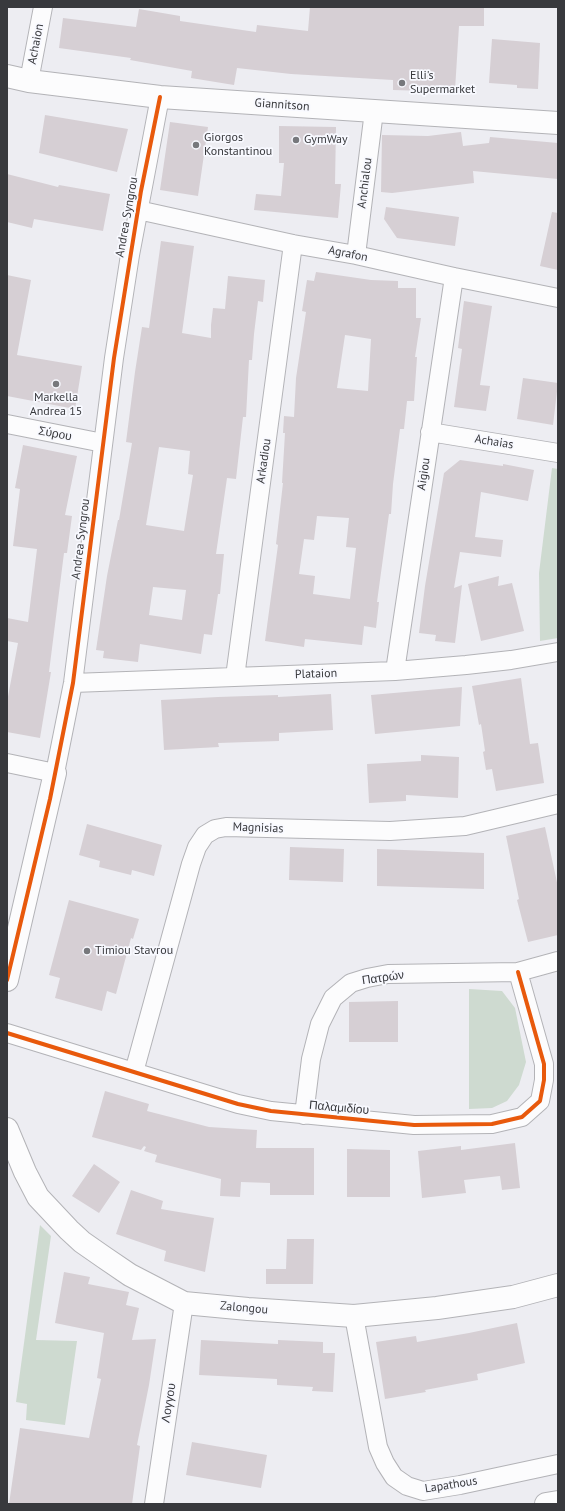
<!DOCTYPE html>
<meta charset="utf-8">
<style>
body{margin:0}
#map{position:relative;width:565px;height:1511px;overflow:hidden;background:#ededf2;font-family:"PT Sans",sans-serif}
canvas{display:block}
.frame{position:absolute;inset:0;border:8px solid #38393d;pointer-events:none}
</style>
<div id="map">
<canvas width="565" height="1511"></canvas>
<div class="frame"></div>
</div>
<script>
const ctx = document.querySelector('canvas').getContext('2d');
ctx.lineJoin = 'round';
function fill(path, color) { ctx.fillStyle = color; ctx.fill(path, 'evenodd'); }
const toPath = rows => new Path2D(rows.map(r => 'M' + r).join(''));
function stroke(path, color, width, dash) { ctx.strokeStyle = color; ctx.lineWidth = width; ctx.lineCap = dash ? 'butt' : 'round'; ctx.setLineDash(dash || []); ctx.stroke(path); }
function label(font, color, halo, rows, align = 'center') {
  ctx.font = font + ' "PT Sans",sans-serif'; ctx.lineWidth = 3.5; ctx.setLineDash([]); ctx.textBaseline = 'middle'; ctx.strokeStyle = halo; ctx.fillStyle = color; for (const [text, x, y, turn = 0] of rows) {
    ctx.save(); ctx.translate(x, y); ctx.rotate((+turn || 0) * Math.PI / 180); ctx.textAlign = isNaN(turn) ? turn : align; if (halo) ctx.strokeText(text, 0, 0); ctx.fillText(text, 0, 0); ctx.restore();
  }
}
fill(toPath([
 [552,468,558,469,558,638,540,641,539,573],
 [469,989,502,991,515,1008,526,1062,519,1085,507,1101,492,1108,469,1109],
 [40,1225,51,1236,36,1340,77,1341,65,1425,26,1420,27,1404,16,1402]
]), '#cedad0');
fill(toPath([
 [310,7,484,7,484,26,459,26,455,90,427,88,427,91,393,90,393,80,291,74,237,68,234,85,191,78,192,71,130,60,131,58,59,48,63,18,136,27,139,9,180,16,180,21,256,32,257,25,308,31],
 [492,39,540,43,538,89,517,88,517,85,489,83],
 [45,115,128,129,117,172,39,153],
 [170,122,208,127,198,196,160,190],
 [279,126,336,127,335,184,341,184,338,218,254,210,256,194,281,196,284,163,279,163],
 [461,132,463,146,489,143,490,137,558,143,558,179,473,171,474,183,392,193,381,192,382,135,428,136],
 [7,174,58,187,59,185,110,194,103,231,34,219,32,228,7,222],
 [386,207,459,217,455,246,397,238,384,219],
 [552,212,558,213,558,270,540,266],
 [161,241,194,246,182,333,211,338,211,325,213,308,225,309,228,276,265,280,263,302,258,301,254,334,252,360,249,360,246,417,243,417,236,479,227,478,216,554,224,554,220,594,218,594,212,635,204,634,201,654,140,644,138,662,103,658,104,651,96,650,107,576,118,520,119,520,132,443,126,442,135,372,142,327,149,328],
 [159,447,190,451,188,474,193,475,184,531,146,525],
 [153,587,186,590,182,620,149,615],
 [316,272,371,280,398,281,398,288,416,288,416,318,421,318,415,357,417,357,414,401,407,401,404,429,400,429,393,484,391,514,389,514,377,602,379,602,376,628,364,626,362,645,305,639,304,647,265,641,278,545,276,544,283,483,282,483,285,433,283,433,284,416,294,417,296,378,306,312,302,311,307,280,314,281],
 [345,335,371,339,368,391,337,388],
 [317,516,349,518,346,547,356,548,350,599,313,594,315,576,299,574,304,539,314,540],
 [7,275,31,280,17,355,82,366,75,409,7,396],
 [464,301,492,306,480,385,490,386,486,411,454,407,462,349,458,348],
 [523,378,558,383,553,425,517,419],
 [23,445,77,456,65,515,72,516,67,553,64,553,49,672,51,672,40,738,7,732,7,702,18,643,7,641,7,618,28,622,37,549,13,546,20,489,15,488],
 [460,460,503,466,503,464,534,470,528,501,481,492,475,537,503,540,501,557,460,552,454,588,462,585,455,643,435,641,436,635,419,633,425,586,444,473],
 [499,576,498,586,512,583,524,631,481,641,468,584],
 [521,678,530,744,538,743,544,783,496,791,492,769,486,770,483,752,485,751,481,724,479,725,472,686],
 [462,687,460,726,375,734,371,695],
 [331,694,333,730,279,733,279,741,218,743,219,747,164,750,161,700,218,697,278,695,278,697],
 [421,755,459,757,458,798,406,795,406,801,369,803,367,764,421,761],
 [87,824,162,845,154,876,132,870,131,875,99,867,100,861,79,855],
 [545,827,558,887,558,935,528,942,517,900,519,899,506,836],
 [290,847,344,849,343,882,289,880],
 [377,849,484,853,484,889,377,886],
 [69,900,139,919,133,939,131,938,116,994,107,991,102,1011,55,998,60,978,49,975],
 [398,1001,398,1042,349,1042,349,1002],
 [105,1091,149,1104,147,1111,209,1127,257,1130,256,1148,314,1148,314,1195,270,1195,270,1183,241,1182,240,1197,220,1196,221,1179,155,1162,157,1155,144,1151,146,1147,144,1146,141,1150,92,1137],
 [515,1143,520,1188,502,1190,500,1176,464,1180,466,1193,422,1198,418,1151,461,1146,461,1150],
 [347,1149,390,1150,390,1197,347,1197],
 [94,1164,120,1182,99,1213,72,1196],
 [131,1190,163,1201,161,1209,214,1218,205,1272,164,1261,166,1251,116,1234],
 [287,1239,314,1239,313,1284,266,1284,266,1269,286,1269],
 [64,1272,90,1277,88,1284,129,1292,126,1305,139,1308,132,1340,156,1339,149,1385,137,1445,140,1446,132,1504,9,1504,20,1428,89,1438,101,1379,97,1378,104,1333,55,1323],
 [517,1323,525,1363,477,1374,478,1380,425,1390,426,1392,385,1399,376,1342,416,1336,417,1342,469,1333],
 [201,1340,278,1344,278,1340,323,1342,323,1353,335,1353,333,1392,312,1391,313,1387,277,1385,277,1379,199,1375],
 [192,1442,267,1455,261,1488,186,1475]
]), '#d6cfd4');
const street = toPath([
 [29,81,43,7],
 [138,210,293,244,356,255,454,277,558,298],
 [356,255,374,111],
 [7,424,103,443],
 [430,432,558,453],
 [395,671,454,277],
 [235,677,293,244],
 [73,683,395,671,466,665,511,660,558,652],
 [7,763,55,773,73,683,114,358,130,255,160,97],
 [7,1033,238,1104,271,1111,414,1125,492,1124,522,1117,540,1101,544,1080,544,1064,518,972],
 [134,1072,191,864,197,847,205,835,215,829,226,827,390,831,465,826,558,804],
 [304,1115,311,1059,320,1024,333,998,351,983,367,978,388,974,518,972,558,961],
 [354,1316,378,1447,385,1463,394,1477,407,1486,423,1491,460,1485,558,1464],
 [154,1504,184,1303]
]);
const secondary = toPath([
 [7,76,29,81,160,97,558,123],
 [7,980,55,773],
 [7,1129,25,1172,38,1197,69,1230,82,1242,105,1258,130,1275,184,1303,248,1309,354,1316,437,1308,513,1297,558,1285],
 [546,1504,558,1502]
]);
stroke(street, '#b3b3b7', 20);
stroke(secondary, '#b3b3b7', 24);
stroke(street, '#fcfcfd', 18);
stroke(secondary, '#fcfcfd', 22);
stroke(toPath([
 [7,980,50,799,73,683,114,358,141,191,160,97],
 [7,1033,238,1104,271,1111,414,1125,492,1124,522,1117,540,1101,544,1080,544,1064,518,972]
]), '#e8590c', 4);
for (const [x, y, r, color] of [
 [402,83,4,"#77787c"],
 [296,140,4,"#77787c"],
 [196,145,4,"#77787c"],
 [56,384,4,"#77787c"],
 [87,951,4,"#77787c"]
]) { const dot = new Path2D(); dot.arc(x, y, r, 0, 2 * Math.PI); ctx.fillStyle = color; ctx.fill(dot); stroke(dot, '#f8f9ff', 1.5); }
label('12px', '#38393d', '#f8f9ff', [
 ["Achaion",36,44,-79],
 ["Giannitson",282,105,4],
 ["Anchialou",365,183,-83],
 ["Andrea Syngrou",127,217,-80],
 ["Agrafon",348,254,11],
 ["Σύρου",55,434,11],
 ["Achaias",494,442,9],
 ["Arkadiou",264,461,-82],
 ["Aigiou",424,474,-82],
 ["Andrea Syngrou",81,539,-83],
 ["Plataion",316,674,-2],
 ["Magnisias",258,828,2],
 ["Πατρών",383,978,-8],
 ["Παλαμιδίου",339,1108,5],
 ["Zalongou",244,1308,5],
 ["Λογγου",169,1403,-81],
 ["Lapathous",451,1485,-9]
]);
label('12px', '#38393d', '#f8f9ff', [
 ["Elli's",410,76],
 ["Supermarket",410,90],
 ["Giorgos",204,138],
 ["Konstantinou",204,152],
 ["GymWay",304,140],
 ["Markella",56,398,"center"],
 ["Andrea 15",56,412,"center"],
 ["Timiou Stavrou",95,951]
], 'left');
</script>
